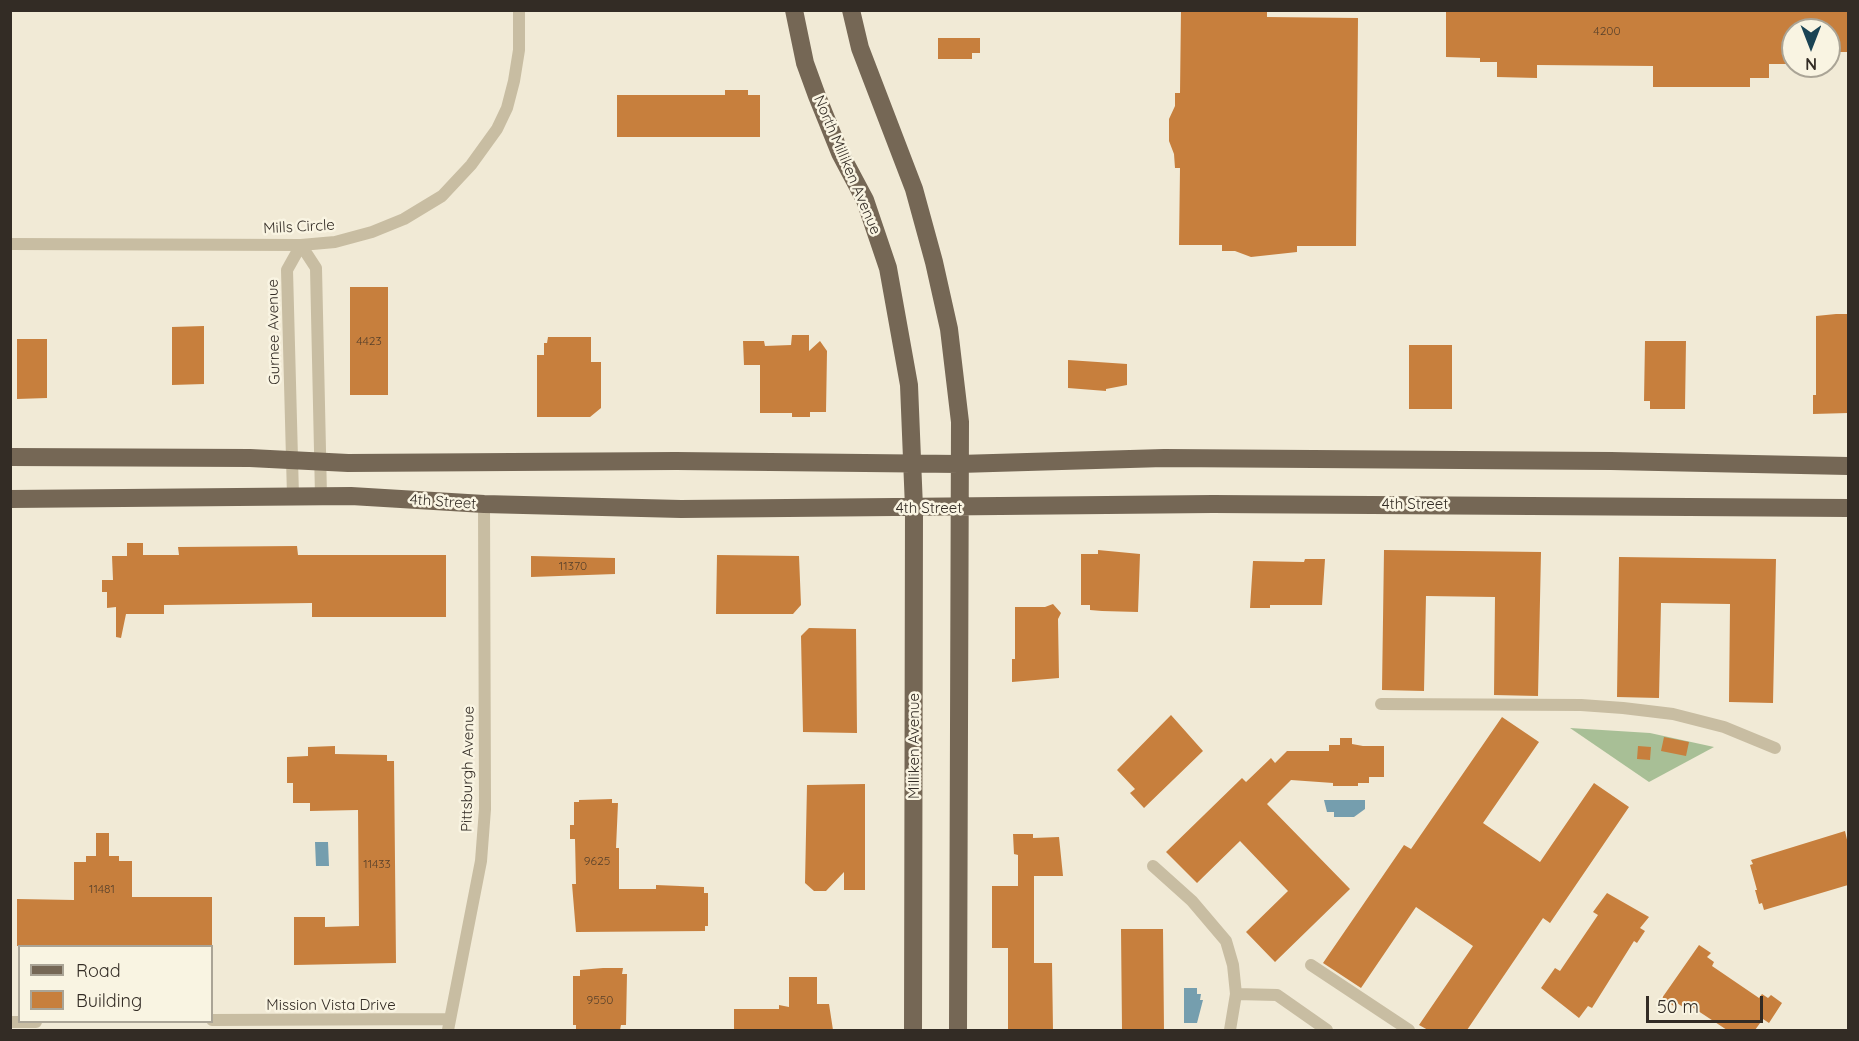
<!DOCTYPE html>
<style>
body{margin:0}
#map{position:relative;width:1859px;height:1041px;overflow:hidden;background:#f1ead6;font-family:Quicksand,sans-serif}
canvas{display:block}
.frame{position:absolute;inset:0;border:12px solid #332c25;pointer-events:none}
.legend{position:absolute;left:18px;top:945px;width:195px;height:78px;box-sizing:border-box;background:#f9f4e2;border:2px solid #aaa496;margin:0;padding:8px 10px;list-style:none;font-size:18px;color:#332c25}
.legend li{display:flex;align-items:center;gap:12px;height:30px}
.legend b{width:30px;border:2px solid #aaa496}
.north{position:absolute;left:1781px;top:18px;width:60px;height:60px;box-sizing:border-box;background:#f9f4e2;border:2px solid #aaa496;border-radius:50%;rotate:180deg;font-size:16px;font-weight:700;line-height:24px;text-align:center;color:#332c25}
.north::after{content:'';display:block;margin:auto;width:21px;height:27px;background:#1a4354;clip-path:polygon(50% 0,100% 100%,50% 72%,0 100%)}
.scale{position:absolute;left:1646px;top:996px;width:117px;height:27px;box-sizing:border-box;border:3px solid #332c25;border-top:0;padding-left:8px;font-size:18px;line-height:21px;white-space:nowrap;color:#332c25;-webkit-text-stroke:4px #f9f4e2;paint-order:stroke}
</style>
<div id="map">
<canvas width="1859" height="1041"></canvas>
<div class="frame"></div>
<ul class="legend">
<li><b style="height:8px;background:#756755"></b>Road</li>
<li><b style="height:16px;background:#c77f3d"></b>Building</li>
</ul>
<div class="north">N</div>
<div class="scale">50 m</div>
</div>
<script>
const ctx = document.querySelector('canvas').getContext('2d');
ctx.lineJoin = 'round';
function fill(path, color) { ctx.fillStyle = color; ctx.fill(path, 'evenodd'); }
const toPath = rows => new Path2D(rows.map(r => 'M' + r).join(''));
function stroke(path, color, width, dash) { ctx.strokeStyle = color; ctx.lineWidth = width; ctx.lineCap = dash ? 'butt' : 'round'; ctx.setLineDash(dash || []); ctx.stroke(path); }
function label(font, color, halo, rows, align = 'center') {
  ctx.font = font + ' Quicksand,sans-serif'; ctx.lineWidth = 5; ctx.setLineDash([]); ctx.textBaseline = 'middle'; ctx.strokeStyle = halo; ctx.fillStyle = color; for (const [text, x, y, turn = 0] of rows) {
    ctx.save(); ctx.translate(x, y); ctx.rotate((+turn || 0) * Math.PI / 180); ctx.textAlign = isNaN(turn) ? turn : align; if (halo) ctx.strokeText(text, 0, 0); ctx.fillText(text, 0, 0); ctx.restore();
  }
}
fill(toPath([
 [1570,728,1650,733,1714,747,1649,782]
]), '#a8bf96');
fill(toPath([
 [1324,800,1365,800,1365,809,1354,817,1334,817,1334,812,1327,812],
 [315,842,328,842,329,866,316,866],
 [1184,988,1197,988,1197,994,1201,994,1200,1000,1203,1000,1197,1023,1184,1023]
]), '#759eae');
fill(toPath([
 [1181,10,1267,10,1267,17,1358,18,1356,246,1297,246,1297,252,1251,257,1235,251,1222,251,1222,245,1179,245,1180,168,1175,168,1174,154,1169,141,1169,119,1175,106,1175,93,1180,93],
 [1446,10,1848,10,1848,52,1829,52,1829,30,1793,30,1793,64,1769,64,1769,78,1750,78,1750,87,1653,87,1653,66,1537,65,1537,78,1497,77,1497,62,1480,62,1480,58,1446,57],
 [938,38,980,38,980,53,972,53,972,59,938,59],
 [725,90,748,90,748,95,760,95,760,137,617,137,617,95,725,95],
 [350,287,388,287,388,395,350,395],
 [1836,314,1848,314,1848,413,1813,414,1813,395,1816,395,1816,316],
 [204,326,204,384,172,385,172,327],
 [792,335,809,335,809,351,820,341,827,351,826,412,810,412,810,417,792,417,792,413,760,413,760,365,744,365,743,341,764,341,765,346,791,345],
 [548,337,591,337,591,362,601,362,601,408,590,417,537,417,537,355,544,355,544,343,547,343],
 [17,339,47,339,47,398,17,399],
 [1645,341,1686,341,1685,409,1650,409,1650,401,1644,401],
 [1409,345,1452,345,1452,409,1409,409],
 [1068,360,1127,364,1127,385,1106,389,1106,391,1068,388],
 [127,543,143,543,143,555,179,555,178,547,297,546,298,555,446,555,446,617,312,617,312,603,164,605,164,614,126,614,121,638,116,637,116,607,107,608,107,592,102,592,102,580,113,580,112,556,127,556],
 [1098,550,1140,554,1138,612,1102,611,1090,610,1090,605,1081,605,1081,554,1098,554],
 [1384,550,1541,552,1538,696,1494,695,1495,597,1426,596,1424,691,1382,690],
 [717,555,799,556,801,605,793,614,716,614],
 [531,556,615,558,615,574,531,577],
 [1619,557,1776,559,1773,703,1729,702,1730,604,1661,603,1659,698,1617,697],
 [1305,559,1325,559,1322,605,1270,605,1270,608,1250,608,1253,561,1304,562],
 [1053,604,1061,613,1058,619,1059,678,1012,682,1012,659,1015,659,1015,607,1045,607],
 [809,628,856,629,857,733,803,732,801,636],
 [1171,715,1203,751,1144,808,1130,793,1135,789,1117,770],
 [1502,717,1539,742,1483,823,1540,862,1594,783,1629,807,1550,923,1543,918,1467,1030,1428,1030,1419,1025,1473,946,1416,907,1361,988,1323,963,1404,845,1411,849],
 [1664,737,1689,742,1686,756,1661,751],
 [1340,738,1352,738,1352,744,1363,746,1384,746,1384,777,1369,777,1369,783,1358,783,1358,786,1333,786,1333,783,1291,780,1267,804,1350,889,1275,962,1246,932,1288,891,1240,841,1197,883,1166,852,1242,778,1246,782,1271,758,1275,763,1287,751,1329,751,1329,745,1340,745],
 [335,746,335,754,387,755,387,761,394,761,396,963,294,965,294,917,325,917,325,927,359,926,358,810,310,811,310,803,293,803,293,783,287,783,287,757,308,756,308,747],
 [1638,746,1651,747,1650,760,1637,759],
 [865,784,865,890,844,890,844,872,826,891,814,891,805,883,807,785],
 [612,799,612,803,618,803,616,848,619,848,619,889,656,889,656,885,704,887,704,893,708,893,708,926,705,926,705,931,576,932,572,884,576,884,575,839,570,839,570,825,574,825,574,802,579,802,579,800],
 [1845,831,1848,844,1848,885,1764,910,1762,903,1759,904,1755,890,1757,890,1750,865,1753,864,1751,860],
 [96,833,109,833,109,856,119,856,119,861,132,861,132,897,212,897,212,946,17,946,17,899,74,900,74,862,86,862,86,856,96,856],
 [1013,834,1033,834,1033,838,1059,837,1063,876,1034,876,1034,963,1052,963,1053,1030,1008,1030,1008,948,992,948,992,886,1018,886,1018,855,1014,854],
 [1607,893,1649,917,1640,928,1645,931,1637,943,1634,941,1592,1008,1588,1006,1579,1018,1541,988,1555,968,1560,971,1598,915,1593,912],
 [1121,929,1163,929,1164,1030,1122,1030],
 [1699,945,1711,953,1707,957,1714,962,1712,966,1759,998,1762,994,1768,998,1771,995,1782,1003,1769,1023,1763,1019,1755,1030,1727,1030,1686,1003,1683,1007,1677,1003,1675,1007,1662,998],
 [603,968,623,968,622,974,627,974,626,1025,621,1025,620,1030,576,1030,576,1025,573,1025,573,976,580,976,580,970],
 [789,977,817,977,817,1004,829,1004,833,1030,734,1030,734,1009,779,1009,779,1005,789,1007]
]), '#c77f3d');
stroke(toPath([
 [10,244,301,245,335,242,372,232,404,219,442,196,471,165,497,129,507,108,514,81,519,50,519,10],
 [301,245,316,268,321,496],
 [293,496,287,270,301,245],
 [1381,704,1581,705,1623,708,1673,714,1724,727,1775,748],
 [1153,866,1192,901,1226,941,1233,965,1236,994,1230,1030],
 [1311,965,1409,1030],
 [1236,994,1277,995,1327,1030],
 [212,1020,450,1019],
 [10,1022,36,1022],
 [448,1030,481,861,485,809,484,504]
]), '#c8bda2', 12);
stroke(toPath([
 [794,10,805,63,817,96,840,153,865,200,888,268,909,385,914,508,913,1030],
 [851,10,860,48,914,189,934,262,949,329,960,422,958,1030],
 [10,457,250,458,348,463,676,461,959,464,1164,458,1611,461,1848,466],
 [10,499,351,496,484,504,681,509,1213,504,1848,508]
]), '#756755', 18);
label('12px', '#58412b', null, [
 ["4200",1607,31],
 ["4423",369,341],
 ["11370",573,566],
 ["9625",597,861],
 ["11433",377,864],
 ["11481",102,889],
 ["9550",600,1000]
]);
label('15px', '#332c25', '#f9f4e2', [
 ["North Milliken Avenue",847,165,67],
 ["Mills Circle",299,227,-3],
 ["Gurnee Avenue",274,332,-91],
 ["4th Street",443,502,4],
 ["4th Street",1415,504],
 ["4th Street",929,508],
 ["Milliken Avenue",914,746,-90],
 ["Pittsburgh Avenue",468,769,-89],
 ["Mission Vista Drive",331,1005]
]);
</script>
